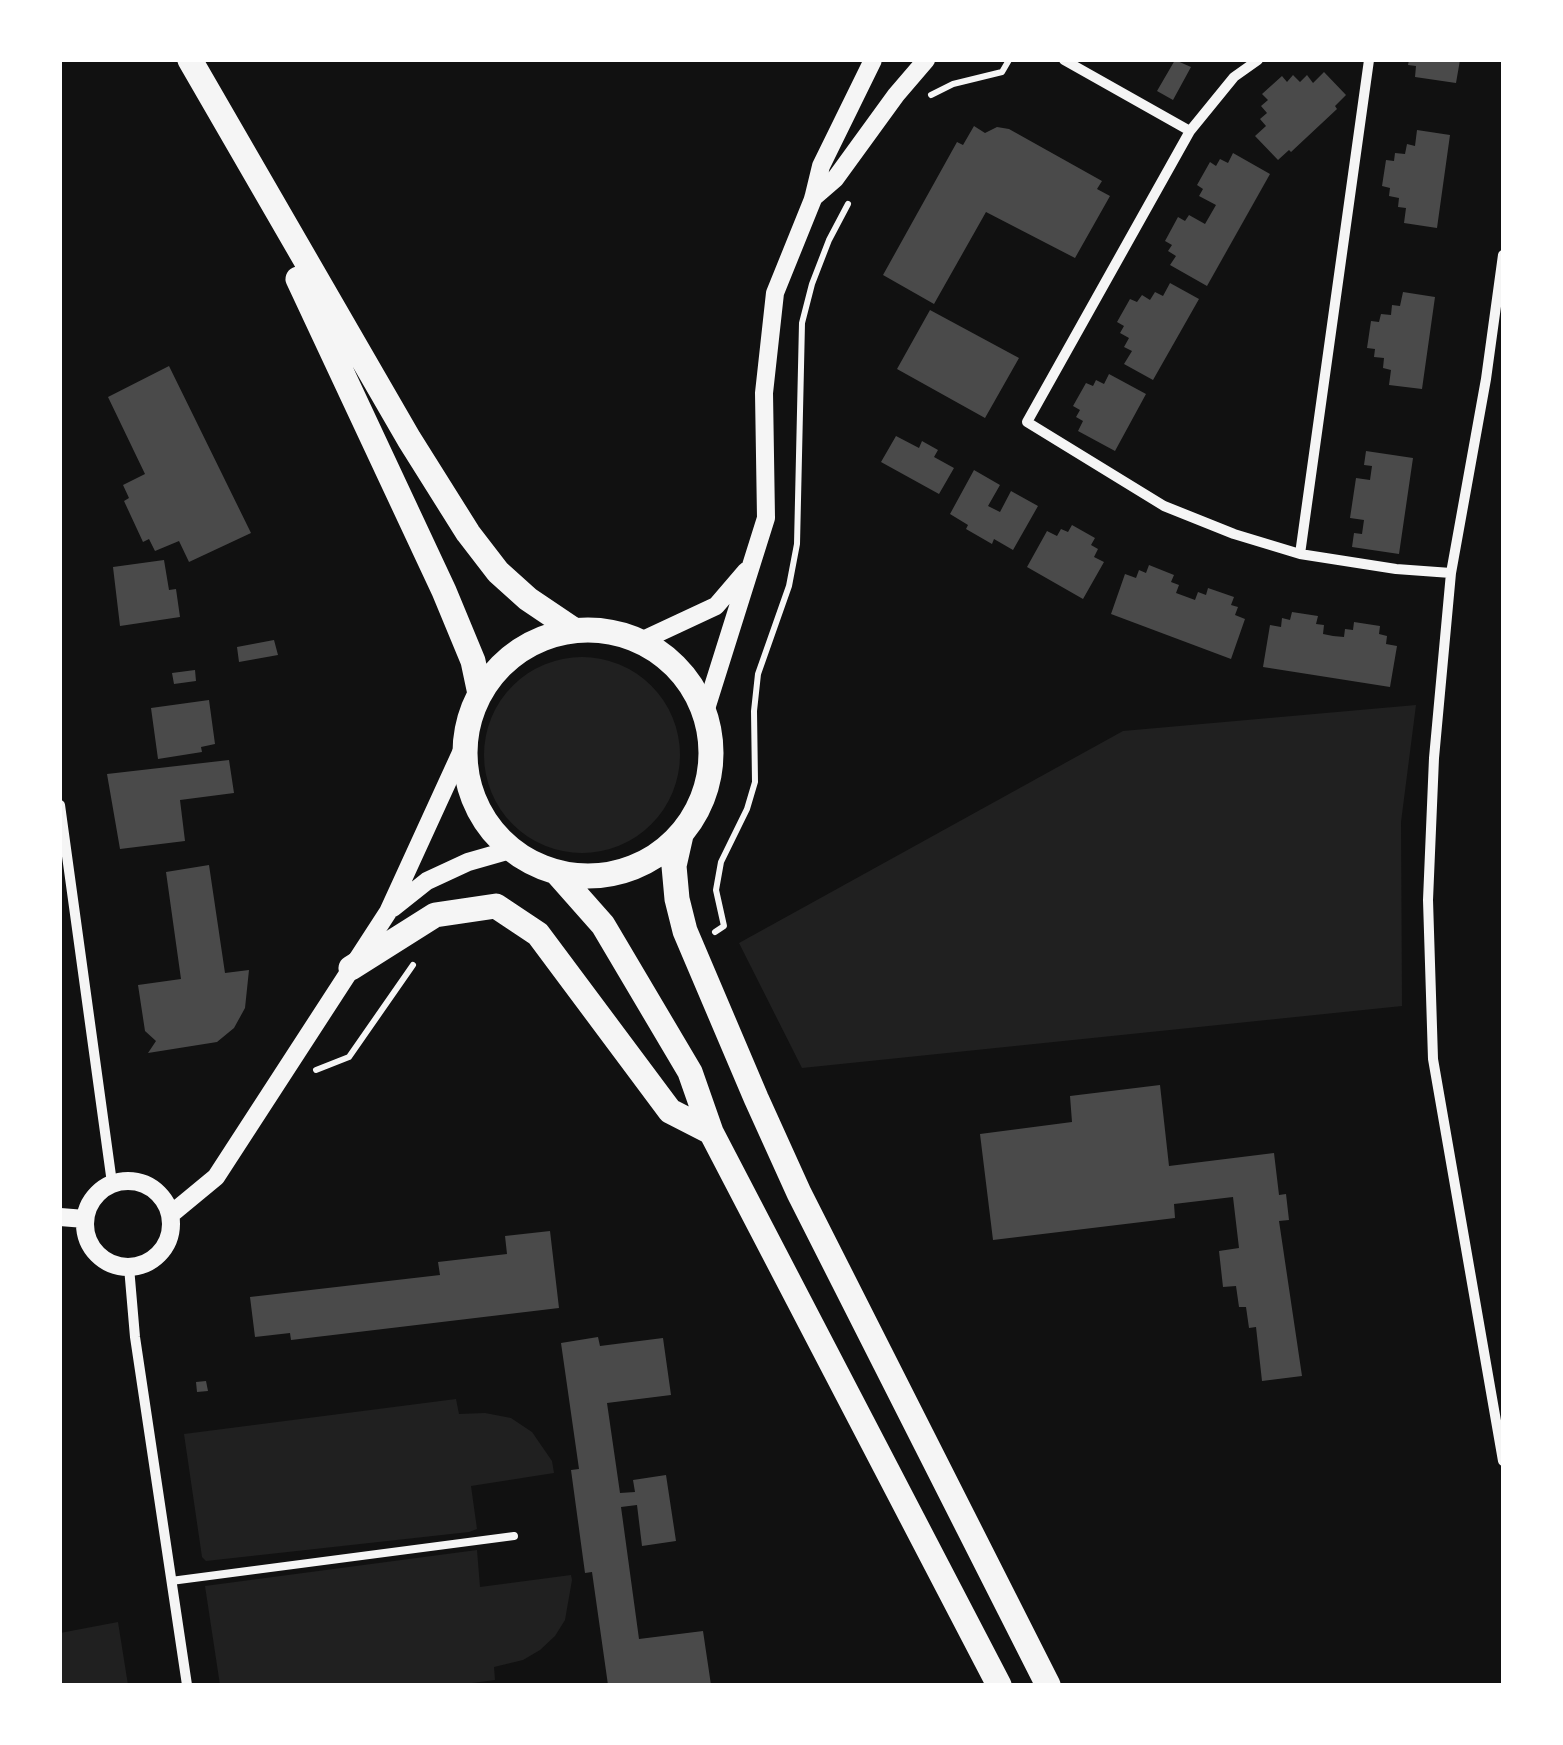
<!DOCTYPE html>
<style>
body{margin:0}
#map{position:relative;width:1563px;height:1745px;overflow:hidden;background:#111;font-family:"PT Serif",serif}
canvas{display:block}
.frame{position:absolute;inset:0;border:62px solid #fff;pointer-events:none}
</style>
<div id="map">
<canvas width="1563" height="1745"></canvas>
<div class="frame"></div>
</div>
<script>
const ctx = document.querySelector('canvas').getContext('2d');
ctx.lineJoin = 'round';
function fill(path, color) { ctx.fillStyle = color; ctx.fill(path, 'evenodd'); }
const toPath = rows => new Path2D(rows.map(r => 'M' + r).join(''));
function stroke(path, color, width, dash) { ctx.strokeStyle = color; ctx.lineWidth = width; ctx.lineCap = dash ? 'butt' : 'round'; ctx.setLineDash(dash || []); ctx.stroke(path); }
fill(toPath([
 '484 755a98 98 0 1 1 196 0a98 98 0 1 1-196 0Z',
 [1416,705,1401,822,1402,1006,802,1068,739,943,1123,731],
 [456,1399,459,1414,485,1413,511,1418,532,1432,552,1461,554,1473,471,1486,477,1529,469,1532,206,1561,202,1557,184,1434],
 [477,1550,480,1587,571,1575,572,1580,565,1620,555,1636,540,1650,523,1660,494,1667,495,1680,457,1685,220,1685,205,1586],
 [118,1622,128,1685,60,1685,60,1633]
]), '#202020');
fill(toPath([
 [1175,60,1191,67,1173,100,1157,91],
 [1409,60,1460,60,1456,83,1415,77,1416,66,1408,65],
 [1324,72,1346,95,1335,106,1337,109,1291,152,1289,150,1278,160,1255,136,1266,126,1260,119,1267,113,1261,106,1268,100,1262,94,1282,76,1287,82,1293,75,1300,82,1307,75,1313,83],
 [974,126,985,133,997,127,1009,129,1102,181,1097,189,1110,196,1075,258,986,212,934,304,883,275,957,142,963,145],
 [1417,130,1450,135,1437,228,1404,223,1406,208,1398,207,1399,198,1389,196,1390,188,1382,186,1386,160,1394,161,1395,153,1405,154,1407,144,1415,146],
 [1233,153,1270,174,1207,286,1170,265,1176,256,1168,251,1172,245,1165,241,1178,217,1185,221,1189,215,1205,224,1216,205,1199,196,1203,189,1197,185,1210,162,1216,166,1220,159,1228,163],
 [1170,283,1199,299,1153,380,1124,364,1132,351,1124,347,1129,338,1120,333,1124,326,1117,322,1130,299,1137,302,1142,295,1150,300,1155,292,1163,296],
 [1403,292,1435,297,1422,389,1389,385,1391,370,1383,368,1384,358,1374,357,1375,349,1367,348,1371,321,1379,322,1381,314,1391,315,1392,305,1400,306],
 [930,310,1019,358,985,418,897,369],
 [169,366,251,533,189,562,179,541,155,551,149,539,143,542,124,501,129,498,123,485,145,474,108,397],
 [1109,374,1146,394,1115,451,1078,431,1083,421,1076,417,1080,410,1073,406,1086,383,1093,386,1096,380,1104,384],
 [896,436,919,448,922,441,938,450,934,457,954,468,939,494,881,462],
 [1366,451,1413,458,1399,554,1352,547,1354,533,1362,534,1364,520,1350,518,1356,478,1370,480,1372,466,1364,465],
 [974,470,1000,485,988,506,1000,512,1011,491,1038,506,1013,550,994,539,992,544,966,529,968,525,950,514],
 [1072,525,1095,538,1091,545,1098,549,1094,557,1104,562,1083,599,1027,567,1047,531,1057,536,1061,529,1068,532],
 [164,560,169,590,176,589,180,617,120,626,113,567],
 [1149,565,1174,575,1171,582,1179,585,1176,593,1195,600,1198,592,1206,595,1208,588,1234,597,1231,605,1238,607,1235,615,1245,619,1231,659,1111,614,1125,574,1136,578,1139,570,1146,573],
 [1292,612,1318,616,1316,624,1324,625,1323,634,1333,636,1344,637,1345,629,1353,630,1354,622,1380,626,1379,634,1387,636,1386,644,1397,646,1390,687,1263,667,1270,625,1281,627,1282,618,1290,620],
 [274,640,278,655,239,662,237,647],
 [195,670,196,681,174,684,172,673],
 [209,700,215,744,201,747,202,752,158,759,151,708],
 [229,760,234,793,180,800,185,841,120,849,107,774],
 [209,865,225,973,249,970,245,1008,234,1028,217,1042,148,1053,156,1041,145,1031,138,985,181,979,166,872],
 [1160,1085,1169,1166,1274,1153,1279,1195,1286,1194,1289,1220,1279,1221,1302,1376,1262,1381,1256,1327,1249,1328,1246,1307,1239,1307,1236,1286,1223,1287,1219,1251,1239,1248,1233,1197,1174,1204,1175,1218,993,1240,980,1134,1072,1122,1070,1096],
 [550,1231,559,1308,291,1340,290,1333,255,1337,250,1297,440,1275,438,1262,507,1254,505,1236],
 [598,1337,600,1346,663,1338,671,1395,607,1403,620,1493,635,1492,633,1480,666,1475,676,1541,642,1546,637,1505,621,1507,639,1639,703,1631,711,1685,608,1685,592,1572,585,1573,571,1470,579,1469,561,1343],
 [206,1381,208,1391,197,1392,196,1382]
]), '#4a4a4a');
stroke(toPath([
 [931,95,953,84,1002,72,1009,60],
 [715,932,724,926,716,890,721,862,747,809,755,782,754,711,758,674,789,586,797,544,802,323,812,284,829,240,848,204],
 [316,1070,349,1057,413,965]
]), '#f5f5f5', 6);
stroke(toPath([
 [171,1581,514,1536]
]), '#f5f5f5', 8);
stroke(toPath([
 [1064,60,1190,131],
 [1258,60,1234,77,1190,131,1027,422,1164,506,1234,534,1300,554,1396,569,1451,573],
 [1503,255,1486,379,1451,573,1434,758,1428,900,1433,1059,1503,1461],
 [1300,554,1369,60],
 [60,805,112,1183],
 [129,1267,135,1337,187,1685]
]), '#f5f5f5', 10);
stroke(toPath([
 [813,198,835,179,896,95,926,60],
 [641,641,716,606,746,571],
 [705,712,766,518,764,393,775,293,813,199,821,166,873,60],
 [393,908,427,881,468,862,510,850],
 '85 1224a43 43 0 1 1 86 0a43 43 0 1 1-86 0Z',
 [170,1215,216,1177,388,912,464,746],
 [60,1217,85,1219]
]), '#f5f5f5', 18);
stroke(toPath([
 [190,60,409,439,468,533,498,572,528,599,574,630],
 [298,279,444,591,473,661,480,694],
 '465 753a123 123 0 1 1 246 0a123 123 0 1 1-246 0Z',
 [681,835,674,866,677,899,685,931,756,1098,799,1193,1048,1685],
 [557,873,603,925,690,1072,711,1132,999,1685],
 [351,968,435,915,496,906,538,934,670,1111,711,1132]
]), '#f5f5f5', 25);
</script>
